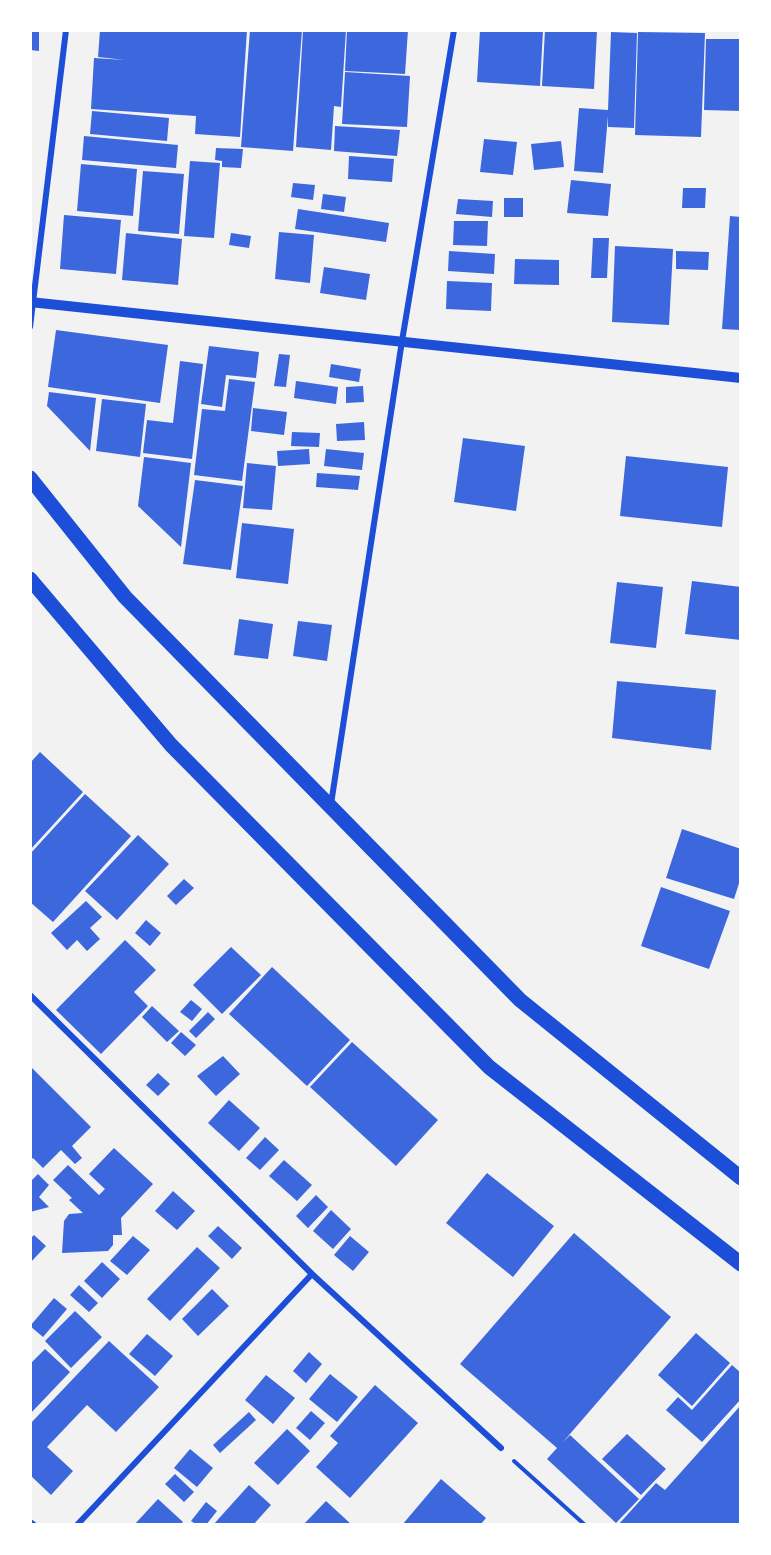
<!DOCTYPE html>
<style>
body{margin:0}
#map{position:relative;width:771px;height:1555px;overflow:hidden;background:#f2f2f2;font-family:"Golos Text",sans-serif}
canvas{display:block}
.frame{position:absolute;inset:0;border:32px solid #fff;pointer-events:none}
</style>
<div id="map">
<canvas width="771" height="1555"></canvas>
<div class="frame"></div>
</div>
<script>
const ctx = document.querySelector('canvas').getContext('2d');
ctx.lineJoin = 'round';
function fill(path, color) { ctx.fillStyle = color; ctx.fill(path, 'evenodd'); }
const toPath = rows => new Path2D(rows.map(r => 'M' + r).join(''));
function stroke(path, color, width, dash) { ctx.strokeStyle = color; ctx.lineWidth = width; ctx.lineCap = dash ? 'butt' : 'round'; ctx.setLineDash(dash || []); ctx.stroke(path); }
fill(toPath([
 [30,30,39,30,39,51,30,50],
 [100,30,247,30,240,137,195,134,196,116,91,109,94,58,125,60,98,57],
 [250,30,302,30,293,151,241,147],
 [303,30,346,30,341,107,334,106,331,150,296,147],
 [347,30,408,30,405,74,345,71],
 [480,30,543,30,540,86,477,82],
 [545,30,597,30,594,89,542,86],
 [611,32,637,33,634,128,608,127,608,116,603,173,574,171,579,108,608,110],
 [638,32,705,33,701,137,635,135],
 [706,39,741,39,741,111,704,110],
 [345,72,410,76,407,127,342,124],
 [92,111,169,118,167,141,90,134],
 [335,126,400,130,397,156,334,151],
 [84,136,178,145,176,168,82,160],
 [484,139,517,142,513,175,480,172],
 [561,141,564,167,534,170,531,144],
 [216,148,243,149,241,168,222,167,222,161,215,160],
 [349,156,394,159,392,182,348,179],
 [190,161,220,163,214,238,184,236],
 [81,164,137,169,133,216,77,211],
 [143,171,184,174,179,234,138,231],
 [571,180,611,184,608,216,567,213],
 [293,183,315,185,313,200,291,197],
 [683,188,706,188,705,208,682,208],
 [323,194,346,197,344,212,321,209],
 [504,198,523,198,523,217,504,217],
 [458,199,493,201,492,217,456,214],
 [298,209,389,223,386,242,295,229],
 [64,215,121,220,116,274,60,269],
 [730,216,741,217,741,330,722,329],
 [454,221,488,221,487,246,453,245],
 [279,232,314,235,310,283,275,279],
 [126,233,182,239,178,285,122,280],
 [231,233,251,236,249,248,229,245],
 [593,238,609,238,607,278,591,278],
 [615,246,673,249,669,325,612,322],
 [449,251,495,254,494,274,448,271],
 [676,251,709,252,708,270,676,269],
 [515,259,559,260,559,285,514,284],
 [324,267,370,274,366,300,320,293],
 [447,281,492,283,491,311,446,309],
 [56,330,168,345,160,403,48,387],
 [209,346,259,352,256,378,226,375,222,407,201,404],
 [279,354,290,355,286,387,274,386],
 [180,361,203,364,192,459,143,453,147,420,173,423],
 [331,364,361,369,359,382,329,377],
 [229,379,255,382,242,481,194,475,202,409,225,411],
 [296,381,338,387,336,404,294,398],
 [363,386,364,402,346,403,346,387],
 [49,392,96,398,90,451,47,406],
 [102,399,146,404,140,457,96,451],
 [253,408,287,412,284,435,251,431],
 [364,422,365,440,337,441,336,424],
 [292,432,320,433,319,447,291,446],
 [463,438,525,446,516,511,454,502],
 [309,449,310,464,278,466,277,451],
 [326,449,364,453,362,470,324,466],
 [626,456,728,467,722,527,620,516],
 [144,457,191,463,181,547,138,506],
 [247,463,276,466,272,510,243,508],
 [317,473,360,476,358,490,316,487],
 [195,480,243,486,231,570,183,564],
 [242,523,294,529,288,584,236,578],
 [692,581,741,587,741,640,685,634],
 [617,582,663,587,656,648,610,643],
 [239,619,273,624,268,659,234,655],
 [298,621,332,625,327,661,293,656],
 [617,681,716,690,711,750,612,738],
 [40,752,83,792,30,850,30,763],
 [85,794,131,836,53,922,30,902,30,854],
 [682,829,741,849,741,877,734,899,666,878],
 [138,835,169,864,117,920,85,891],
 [184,879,194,888,176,905,167,896],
 [661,887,730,911,709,969,641,946],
 [86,901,102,917,90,928,100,939,87,951,77,940,67,950,51,933],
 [146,920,161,933,150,946,135,933],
 [125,940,156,970,134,992,148,1006,101,1054,56,1010],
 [231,947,261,975,222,1014,193,985],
 [272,967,350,1040,307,1086,229,1014],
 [191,1000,202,1009,192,1021,180,1012],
 [152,1006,179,1031,167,1042,142,1017],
 [208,1012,215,1019,196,1038,189,1031],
 [181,1032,196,1045,185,1056,171,1043],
 [352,1042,438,1120,396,1166,310,1087],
 [223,1056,240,1074,216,1096,197,1076],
 [30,1066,91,1127,72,1146,82,1158,75,1164,61,1150,43,1168,33,1158,30,1161],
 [158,1073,170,1084,158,1096,146,1085],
 [229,1100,260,1128,239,1151,208,1123],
 [265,1137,279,1150,260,1170,246,1158],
 [114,1148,153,1184,121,1218,122,1235,113,1235,113,1245,108,1251,62,1253,64,1221,69,1214,83,1213,69,1200,72,1198,53,1180,68,1165,99,1195,105,1189,89,1174],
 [284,1160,312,1185,297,1201,269,1176],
 [487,1173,554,1226,513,1277,446,1223],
 [38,1174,49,1185,39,1197,49,1207,30,1212,30,1182],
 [173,1191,195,1211,177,1230,155,1211],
 [316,1195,328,1207,308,1228,296,1216],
 [331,1210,351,1229,333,1249,313,1231],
 [218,1226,242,1248,232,1259,208,1236],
 [574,1233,671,1317,563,1442,570,1435,639,1499,616,1523,547,1459,557,1448,460,1364],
 [34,1235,46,1246,30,1263,30,1239],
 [133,1236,150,1250,127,1275,110,1261],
 [350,1236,369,1252,353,1271,334,1255],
 [197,1247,220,1268,170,1321,147,1299],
 [102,1262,120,1279,102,1298,84,1281],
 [79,1285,98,1303,89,1312,70,1295],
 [212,1289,229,1306,198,1336,182,1319],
 [54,1298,67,1309,43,1337,30,1326],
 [75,1311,102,1337,71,1368,45,1341],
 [696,1333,730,1363,692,1406,658,1375],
 [147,1334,173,1356,155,1376,129,1354],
 [109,1341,159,1387,116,1432,87,1405,47,1447,73,1471,51,1495,30,1475,30,1424],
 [45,1349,70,1372,30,1414,30,1364],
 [309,1352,322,1364,306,1383,293,1371],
 [732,1365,741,1373,741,1399,702,1442,666,1410,678,1397,692,1410],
 [330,1374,358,1397,337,1422,309,1399],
 [266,1375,295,1398,273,1424,245,1400],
 [375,1385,418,1423,350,1498,316,1467,338,1443,330,1436],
 [741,1405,741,1525,618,1525,656,1483,665,1490],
 [311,1411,325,1423,310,1440,296,1428],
 [249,1412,256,1420,220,1453,213,1445],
 [287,1429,310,1451,278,1485,254,1463],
 [627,1434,666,1469,641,1495,602,1459],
 [190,1449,213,1468,197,1487,174,1468],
 [175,1474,194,1492,184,1502,165,1484],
 [441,1479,486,1518,480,1525,402,1525],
 [249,1485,271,1505,253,1525,213,1525],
 [158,1499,183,1522,180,1525,134,1525],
 [326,1501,352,1525,303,1525],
 [206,1502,217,1511,206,1525,197,1525,191,1521]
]), '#3d67dc');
stroke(toPath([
 [514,1461,585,1525]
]), '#1d4ed8', 4);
stroke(toPath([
 [30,327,66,30],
 [331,804,402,341,454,30],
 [30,995,312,1274,501,1448],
 [30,1522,34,1525],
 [77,1525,312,1274]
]), '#1d4ed8', 6);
stroke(toPath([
 [30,302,741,378]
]), '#1d4ed8', 10);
stroke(toPath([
 [30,478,125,597,520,1000,741,1178],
 [30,579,171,745,489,1067,741,1264]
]), '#1d4ed8', 15);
</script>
